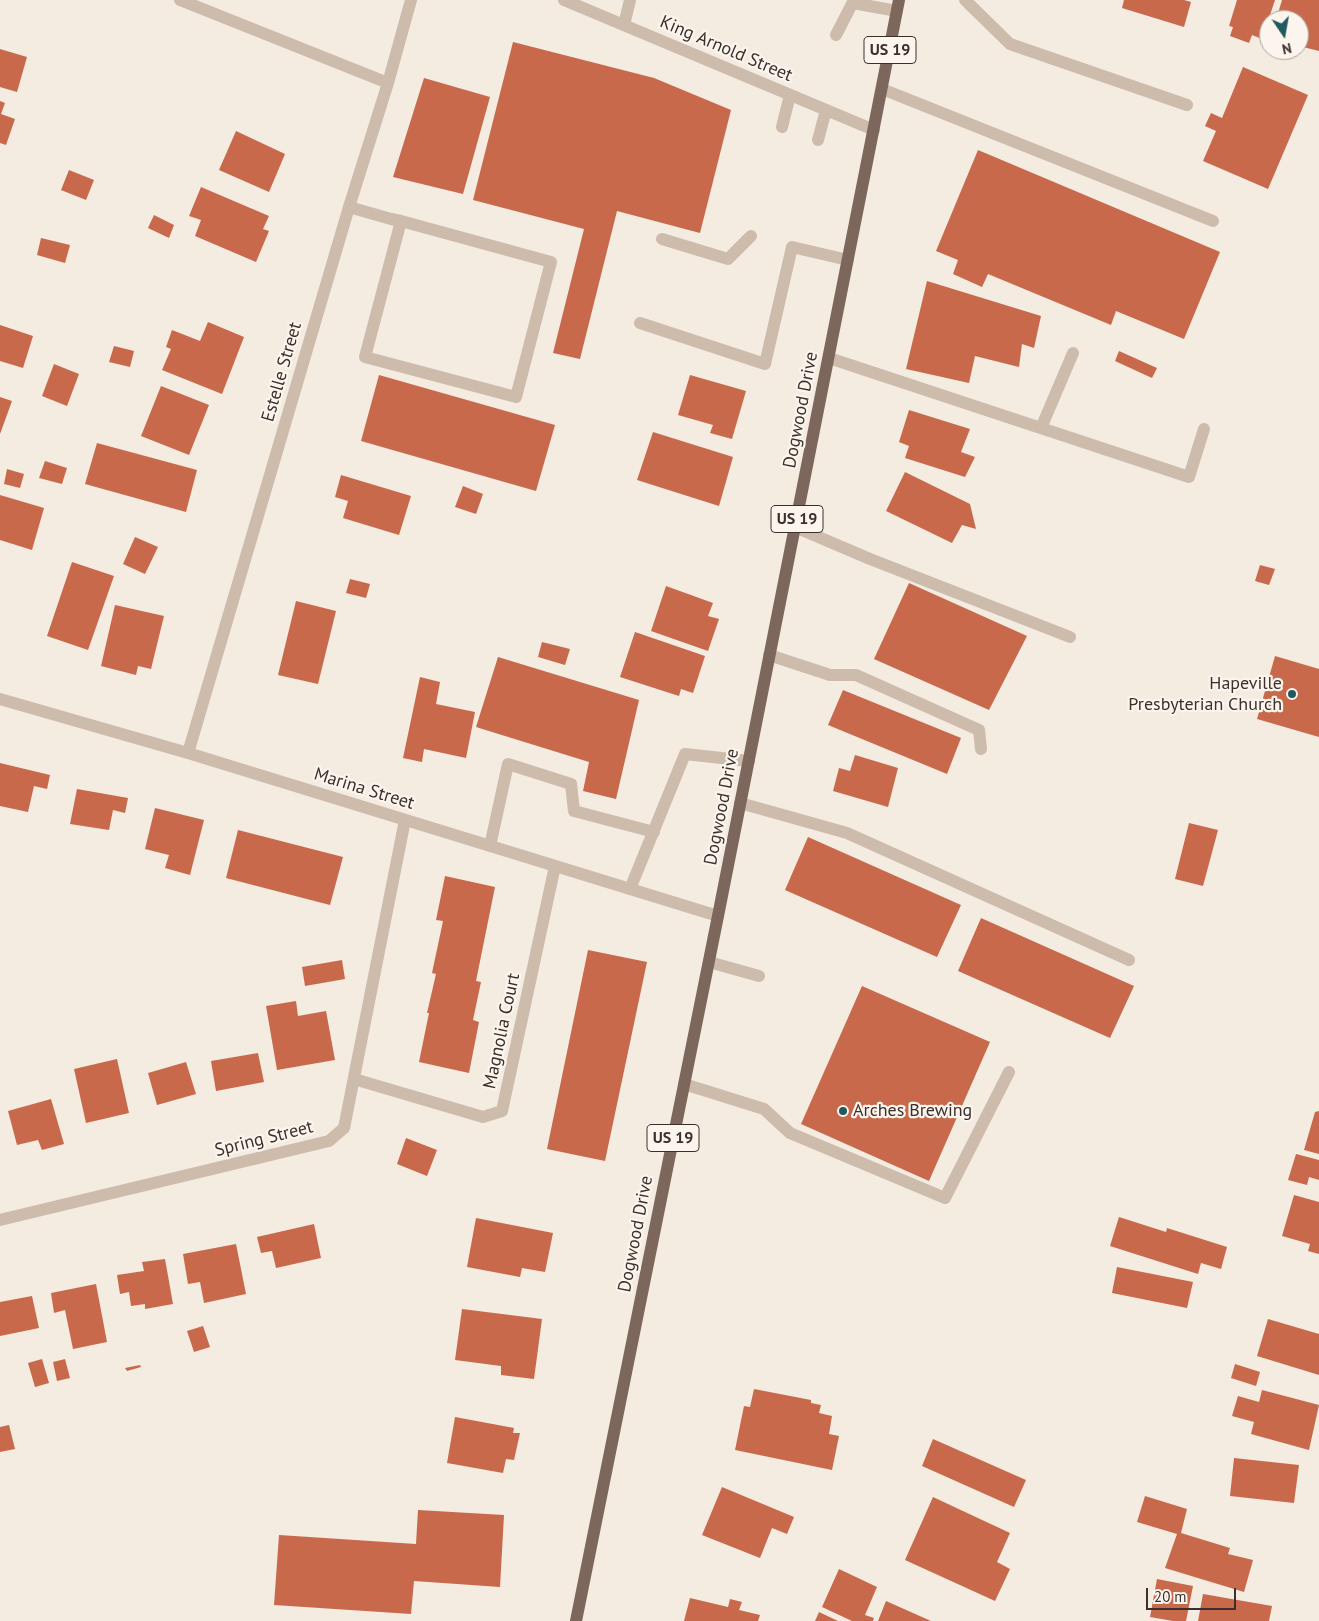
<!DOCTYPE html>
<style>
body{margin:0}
#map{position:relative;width:1319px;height:1621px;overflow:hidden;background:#f4ebe1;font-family:"PT Sans",sans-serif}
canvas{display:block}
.north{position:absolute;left:1259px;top:10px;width:50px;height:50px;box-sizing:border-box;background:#fbf5ee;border:1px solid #aea6a0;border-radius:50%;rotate:168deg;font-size:14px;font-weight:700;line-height:20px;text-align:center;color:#3b302b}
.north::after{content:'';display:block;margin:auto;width:18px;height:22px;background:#1f5a5e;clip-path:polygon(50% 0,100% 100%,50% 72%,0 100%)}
.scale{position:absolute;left:1146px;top:1588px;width:90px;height:22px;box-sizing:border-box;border:2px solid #3b302b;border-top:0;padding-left:6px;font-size:15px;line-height:18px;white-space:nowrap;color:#3b302b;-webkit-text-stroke:4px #fbf5ee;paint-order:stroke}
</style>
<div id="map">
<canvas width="1319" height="1621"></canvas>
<div class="north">N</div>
<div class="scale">20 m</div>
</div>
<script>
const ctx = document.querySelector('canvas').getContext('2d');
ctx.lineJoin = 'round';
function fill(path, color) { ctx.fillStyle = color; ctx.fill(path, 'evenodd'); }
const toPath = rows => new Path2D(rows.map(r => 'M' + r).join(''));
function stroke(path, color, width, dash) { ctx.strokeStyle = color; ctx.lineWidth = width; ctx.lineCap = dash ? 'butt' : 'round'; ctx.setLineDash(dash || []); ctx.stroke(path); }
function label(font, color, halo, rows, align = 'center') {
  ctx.font = font + ' "PT Sans",sans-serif'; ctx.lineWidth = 4.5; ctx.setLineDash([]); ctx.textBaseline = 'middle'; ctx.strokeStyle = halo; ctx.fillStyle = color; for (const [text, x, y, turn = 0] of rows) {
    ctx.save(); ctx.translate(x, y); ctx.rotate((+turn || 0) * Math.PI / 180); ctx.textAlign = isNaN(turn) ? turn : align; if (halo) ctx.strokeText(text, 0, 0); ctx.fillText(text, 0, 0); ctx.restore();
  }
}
fill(toPath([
 [1124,0,1184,0,1191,2,1184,27,1122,8],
 [1237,0,1275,0,1262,39,1252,35,1249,43,1230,36,1233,27,1229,26],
 [1282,0,1319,0,1319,51,1299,46,1299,20,1276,20],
 [513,42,654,78,731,110,700,233,617,211,580,359,553,353,584,229,473,200],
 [0,49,27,57,17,92,0,87],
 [1243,67,1308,95,1268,189,1203,161,1216,131,1205,126,1211,113,1222,118],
 [424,78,490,97,463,194,393,177],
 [0,101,5,103,1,114,15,119,6,145,0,143],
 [236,131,285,154,269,192,219,170],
 [978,150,1220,252,1184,339,1116,311,1111,325,988,274,982,287,953,274,958,260,936,251],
 [69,170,94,180,86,200,61,190],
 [201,187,269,216,263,229,269,231,256,262,195,236,201,220,189,216],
 [154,215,174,225,169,238,148,228],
 [41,238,70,245,65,263,37,255],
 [927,281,1041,316,1034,348,1022,344,1019,367,975,356,969,383,906,369],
 [208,322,244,337,222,394,162,370,171,349,166,347,172,330,200,341],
 [0,325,33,336,23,368,0,361],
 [114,346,134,351,130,367,109,362],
 [1119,351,1157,368,1152,378,1115,361],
 [54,364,79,374,67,406,42,396],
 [379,375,555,425,536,491,361,441],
 [690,375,746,391,732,439,710,433,713,425,678,415],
 [161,386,209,405,189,455,141,436],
 [0,397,12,401,0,434],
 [909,410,970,429,961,452,975,457,965,477,905,458,909,446,899,442],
 [653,432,733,457,719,506,637,480],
 [97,443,197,470,186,512,85,484],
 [45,461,67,468,62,484,39,478],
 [7,469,24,474,20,488,4,484],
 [905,472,970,504,976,529,962,525,952,543,886,511],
 [341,475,411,496,399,535,343,518,348,501,335,497],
 [463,486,483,494,476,514,455,507],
 [0,495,44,508,32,550,0,540],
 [135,537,158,547,145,574,123,564],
 [72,562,114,576,88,650,47,636],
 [1260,565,1275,569,1269,585,1255,581],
 [350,579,370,584,366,598,346,593],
 [909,583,1027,636,989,710,874,659],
 [666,586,713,603,708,616,719,619,708,651,651,631],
 [296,601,336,611,318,684,278,675],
 [115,605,164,616,151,669,138,666,136,675,101,666],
 [635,632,705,656,693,693,681,689,679,696,620,677],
 [542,642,570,649,565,665,538,657],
 [1275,656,1319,669,1319,737,1257,719],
 [498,657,639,700,616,799,583,791,589,762,476,727],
 [420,677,440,682,436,704,475,712,466,758,424,749,422,762,403,758],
 [843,690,961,738,947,774,828,725],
 [855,755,898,768,888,807,833,791,839,768,850,771],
 [0,763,50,775,47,789,34,786,28,812,0,806],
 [77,789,128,798,125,813,113,810,109,830,70,824],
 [155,808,204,820,190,875,165,868,169,855,145,849],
 [1189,823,1218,830,1203,886,1175,879],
 [238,830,343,857,330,905,226,878],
 [808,837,961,905,937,957,785,890],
 [445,876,495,887,476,981,481,982,473,1020,479,1022,469,1073,419,1062,429,1013,427,1013,436,974,432,973,443,921,436,920],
 [981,918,1134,986,1110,1038,958,971],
 [588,950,647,962,605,1161,547,1149],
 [342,960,345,979,305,986,302,967],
 [862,986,990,1042,929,1181,801,1124],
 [296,1001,298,1016,326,1011,335,1060,277,1070,266,1006],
 [258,1053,264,1082,216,1091,211,1061],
 [117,1059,129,1113,86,1123,74,1069],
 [186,1062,196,1094,157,1105,148,1073],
 [51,1099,64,1144,42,1150,38,1140,17,1145,8,1111],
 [1319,1111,1319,1154,1304,1150,1315,1112],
 [406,1138,437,1150,427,1176,397,1164],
 [1296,1154,1319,1160,1319,1180,1309,1177,1307,1185,1288,1180],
 [1294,1195,1319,1202,1319,1254,1308,1251,1310,1244,1282,1236],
 [1119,1217,1166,1232,1167,1228,1227,1247,1221,1269,1201,1263,1198,1274,1110,1246],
 [476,1218,553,1233,545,1272,522,1268,520,1277,467,1267],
 [314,1224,321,1258,276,1268,272,1251,261,1253,257,1237],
 [236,1244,246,1294,204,1303,200,1282,188,1284,183,1254],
 [165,1259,173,1304,145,1309,145,1304,131,1306,129,1292,120,1294,117,1275,144,1271,142,1262],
 [1117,1267,1193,1282,1187,1308,1112,1293],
 [96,1284,107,1342,73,1349,65,1310,54,1313,51,1293],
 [32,1296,39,1328,0,1336,0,1302],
 [462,1309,542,1319,534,1379,501,1375,501,1366,455,1360],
 [1268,1319,1319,1334,1319,1375,1257,1356],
 [203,1326,210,1347,194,1352,187,1331],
 [42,1359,49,1383,35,1387,28,1363],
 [65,1359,70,1378,57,1381,53,1362],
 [1235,1364,1260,1372,1256,1386,1231,1378],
 [140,1365,141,1367,127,1371,125,1368],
 [754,1389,811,1400,811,1403,821,1405,819,1413,832,1416,829,1434,839,1436,832,1470,735,1450,744,1406,750,1407],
 [1262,1390,1319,1405,1309,1450,1251,1434,1254,1422,1232,1416,1238,1396,1259,1402],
 [455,1417,514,1428,513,1433,520,1433,514,1460,506,1459,503,1473,447,1463],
 [9,1425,15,1449,0,1452,0,1427],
 [933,1439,1026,1480,1014,1507,922,1466],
 [1234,1458,1299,1465,1294,1503,1230,1496],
 [722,1487,794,1517,787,1534,772,1528,760,1558,702,1535],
 [1145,1496,1187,1509,1181,1533,1230,1548,1228,1554,1253,1560,1244,1592,1165,1568,1177,1534,1137,1522],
 [933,1497,1010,1533,997,1562,1010,1569,995,1601,905,1560],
 [418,1510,504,1515,500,1587,414,1581,411,1614,274,1605,279,1535,416,1544],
 [839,1569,877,1587,865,1615,874,1618,873,1621,852,1621,822,1607],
 [1157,1579,1193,1586,1186,1621,1173,1621,1150,1617],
 [1203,1594,1272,1606,1269,1621,1198,1621],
 [690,1598,728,1607,730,1599,742,1602,739,1610,760,1615,758,1621,684,1621],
 [886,1601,931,1621,878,1621],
 [819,1612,838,1621,815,1621]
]), '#c8694b');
stroke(toPath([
 [965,0,1010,44,1187,105],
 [853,3,897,11],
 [624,25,630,0],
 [836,35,854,0],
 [882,89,1213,221],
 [782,127,790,95],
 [818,140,826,110],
 [349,207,391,219,401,221,551,262,516,397,365,357,401,221],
 [662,239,728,259,751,236],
 [640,323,765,364,792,247,848,260],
 [829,358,1189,477,1204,429],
 [1041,428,1073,353],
 [795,527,870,559,1070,637],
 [769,655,830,675,856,675,979,730,981,749],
 [740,803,847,833,1129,960],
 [490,846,508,764,571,784,574,811,654,832],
 [630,889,685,754,749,761],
 [709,962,759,976],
 [684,1084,764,1109,790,1133,945,1198,1009,1072]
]), '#cdbbac', 12);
stroke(toPath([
 [180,0,388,83],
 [564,0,874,130],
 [0,699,188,753,718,916],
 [188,753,349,207,388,83,411,0],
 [354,1079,483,1117,502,1111,555,866],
 [0,1220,329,1141,344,1128,405,820]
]), '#cdbbac', 12);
stroke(toPath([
 [576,1621,718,916,899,0]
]), '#7d675c', 12);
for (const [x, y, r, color] of [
 [1292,694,5,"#1f5a5e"],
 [843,1111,5,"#1f5a5e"]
]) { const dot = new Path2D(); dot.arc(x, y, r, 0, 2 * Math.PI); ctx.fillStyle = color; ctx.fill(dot); stroke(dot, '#fbf5ee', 2); }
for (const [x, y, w] of [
 [890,50,52],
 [797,519,52],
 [673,1138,52]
]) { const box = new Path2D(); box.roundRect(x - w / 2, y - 13.5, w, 27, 4); ctx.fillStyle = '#fbf5ee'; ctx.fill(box); stroke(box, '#3b302b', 1); }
label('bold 16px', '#3b302b', null, [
 ["US 19",890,50],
 ["US 19",797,519],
 ["US 19",673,1138]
]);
label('18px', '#3b302b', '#fbf5ee', [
 ["King Arnold Street",726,49,23],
 ["Estelle Street",282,372,-74],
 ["Dogwood Drive",801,410,-79],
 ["Marina Street",364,789,17],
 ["Dogwood Drive",722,807,-79],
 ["Magnolia Court",502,1031,-78],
 ["Spring Street",264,1139,-14],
 ["Dogwood Drive",636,1234,-79]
]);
label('18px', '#3b302b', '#fbf5ee', [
 ["Hapeville",1282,684],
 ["Presbyterian Church",1282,705],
 ["Arches Brewing",853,1111,"left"]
], 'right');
</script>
